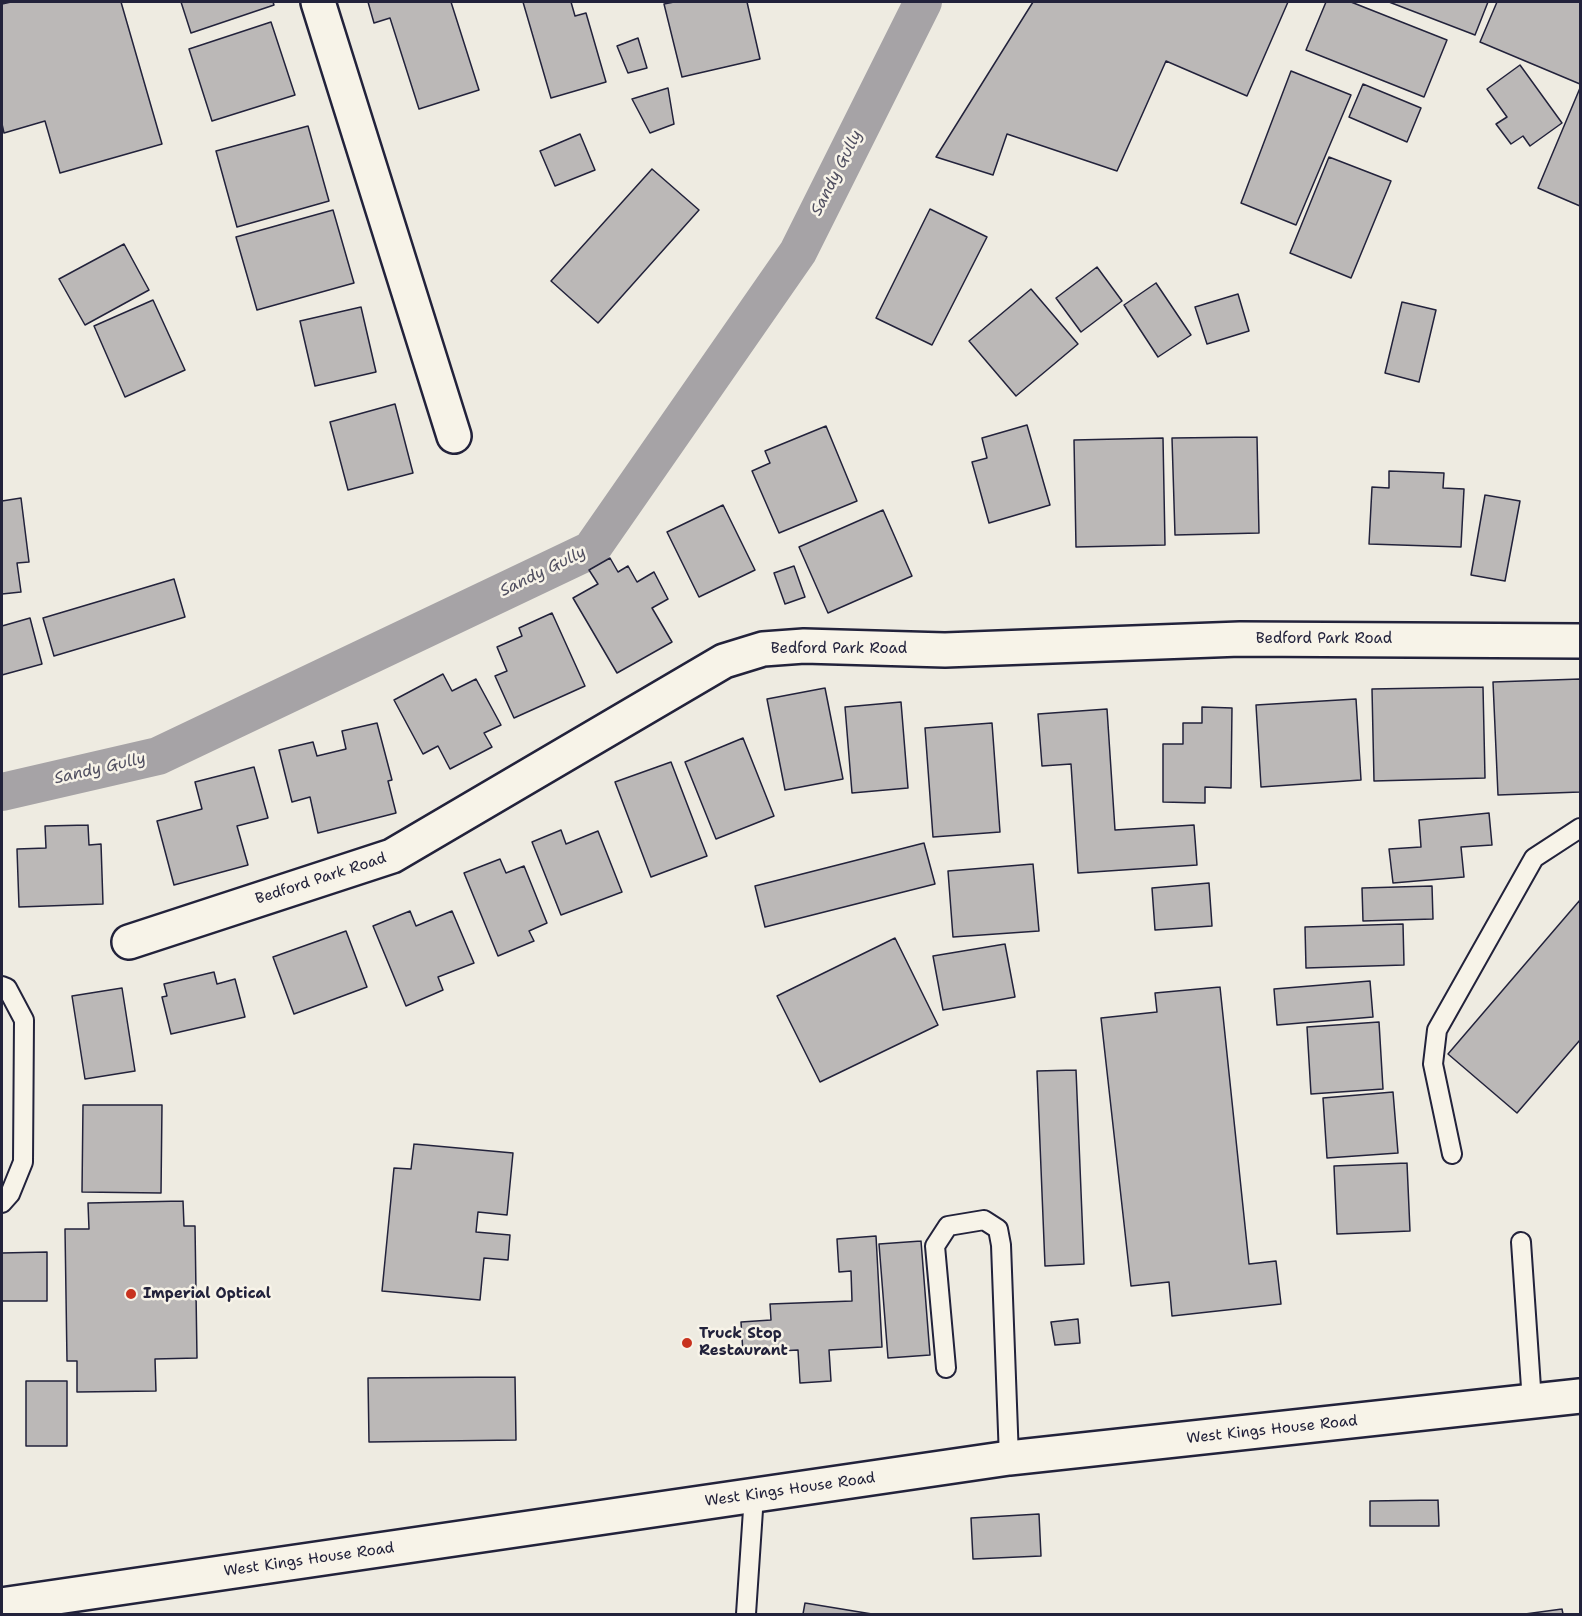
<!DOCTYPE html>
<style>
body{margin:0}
#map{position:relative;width:1582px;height:1616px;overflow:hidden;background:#eeebe1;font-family:"Shantell Sans",sans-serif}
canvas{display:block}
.frame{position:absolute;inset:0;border:3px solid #22223b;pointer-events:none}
</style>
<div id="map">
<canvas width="1582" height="1616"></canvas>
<div class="frame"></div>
</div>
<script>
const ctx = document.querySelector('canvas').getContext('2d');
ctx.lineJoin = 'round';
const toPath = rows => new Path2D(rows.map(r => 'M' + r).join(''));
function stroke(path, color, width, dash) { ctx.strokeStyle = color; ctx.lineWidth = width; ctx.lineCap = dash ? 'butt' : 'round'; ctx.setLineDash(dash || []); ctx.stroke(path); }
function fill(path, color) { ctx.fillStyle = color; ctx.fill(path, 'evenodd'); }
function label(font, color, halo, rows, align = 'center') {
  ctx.font = font + ' "Shantell Sans",sans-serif'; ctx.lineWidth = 5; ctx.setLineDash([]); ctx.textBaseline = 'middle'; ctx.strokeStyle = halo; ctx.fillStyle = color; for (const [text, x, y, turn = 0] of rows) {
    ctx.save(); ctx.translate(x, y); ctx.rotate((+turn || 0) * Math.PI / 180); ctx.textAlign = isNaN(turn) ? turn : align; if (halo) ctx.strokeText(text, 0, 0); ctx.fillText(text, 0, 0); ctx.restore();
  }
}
stroke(toPath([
 [2,792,158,756,591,550,798,252,923,2]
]), '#a6a3a6', 38);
const building = toPath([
 [11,2,121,2,162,144,60,173,45,121,4,133,2,124,2,4,11,2],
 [181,2,273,2,274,5,191,33,181,2],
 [368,2,451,2,479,90,419,109,390,18,374,23,368,2],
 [523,2,571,2,575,16,586,13,606,82,551,98,523,2],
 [674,2,747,2,760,59,682,77,664,4,674,2],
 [1033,2,1288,2,1247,96,1166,61,1117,171,1007,134,993,175,936,157,1033,2],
 [1326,2,1351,2,1447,40,1424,97,1306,50,1326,2],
 [1389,2,1488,2,1475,35,1389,2],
 [1497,2,1580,2,1580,84,1480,42,1497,2],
 [271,22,295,95,212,121,189,49,271,22],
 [638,38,647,68,628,73,617,46,638,38],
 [1520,65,1562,123,1530,146,1523,136,1511,144,1496,124,1507,117,1487,89,1520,65],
 [1291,71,1351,95,1296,225,1241,203,1291,71],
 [1363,84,1421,108,1407,142,1349,117,1363,84],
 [668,88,674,124,650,133,632,99,668,88],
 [1580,88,1580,206,1538,188,1580,88],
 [308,126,329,201,237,227,216,151,308,126],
 [580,134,595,170,555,186,540,151,580,134],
 [1329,157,1391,181,1351,278,1290,253,1329,157],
 [652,169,699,210,598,323,551,281,652,169],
 [930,209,987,237,932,345,876,318,930,209],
 [333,210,354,283,257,310,236,237,333,210],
 [124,244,149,290,85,325,59,279,124,244],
 [1097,267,1122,301,1081,332,1056,298,1097,267],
 [1156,283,1191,335,1158,357,1124,305,1156,283],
 [1031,289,1078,344,1016,396,969,341,1031,289],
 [1238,294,1249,331,1207,344,1195,307,1238,294],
 [153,300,185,370,125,397,94,326,153,300],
 [1402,302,1436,310,1419,382,1385,373,1402,302],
 [361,307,376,372,315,386,300,321,361,307],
 [395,404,413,473,348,490,330,422,395,404],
 [1027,425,1050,505,989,523,972,462,987,458,982,438,1027,425],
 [826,426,857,501,779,533,752,471,770,463,765,451,826,426],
 [1257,437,1259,533,1175,535,1172,438,1257,437],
 [1163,438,1165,545,1076,547,1074,440,1163,438],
 [1389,471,1444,473,1443,488,1464,489,1461,547,1369,544,1372,487,1389,488,1389,471],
 [1485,495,1520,501,1505,581,1471,575,1485,495],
 [21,498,29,562,17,563,21,592,2,594,2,501,21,498],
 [723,505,755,570,699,597,667,532,723,505],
 [883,510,912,576,828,613,799,547,883,510],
 [610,558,618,572,628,566,637,582,654,572,668,599,652,608,672,642,617,673,573,598,598,584,589,570,610,558],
 [794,566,805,597,785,604,774,573,794,566],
 [174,579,185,617,54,656,43,618,174,579],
 [552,613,585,686,514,718,495,676,507,671,497,647,522,636,519,628,552,613],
 [30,618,42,664,2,675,2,626,30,618],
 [443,674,452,691,476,679,501,725,484,733,492,747,450,769,438,746,423,754,394,700,443,674],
 [1580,679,1580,792,1498,795,1493,682,1580,679],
 [1483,687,1485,778,1374,781,1372,689,1483,687],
 [825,688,843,779,785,790,767,699,825,688],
 [1356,699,1361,780,1261,787,1256,705,1356,699],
 [901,702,908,788,852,793,845,707,901,702],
 [1202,707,1232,708,1231,788,1205,787,1205,803,1163,802,1163,744,1183,744,1183,723,1202,723,1202,707],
 [1107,709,1115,830,1194,825,1197,865,1078,873,1071,764,1042,766,1038,714,1107,709],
 [377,723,392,780,388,781,396,813,318,833,310,797,292,802,279,750,313,742,317,756,346,749,342,731,377,723],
 [992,723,1000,832,933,837,925,728,992,723],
 [743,738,774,816,716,839,685,762,743,738],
 [671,762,707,856,651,877,615,782,671,762],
 [254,767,268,818,237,826,248,865,174,885,157,821,202,809,195,782,254,767],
 [1489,813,1492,845,1461,847,1464,877,1393,883,1389,849,1421,847,1419,820,1489,813],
 [88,825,89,845,101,844,103,904,19,907,17,849,46,848,45,826,88,825],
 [561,830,566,844,598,831,622,892,561,915,532,842,561,830],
 [924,843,935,884,765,927,755,886,924,843],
 [500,859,506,873,524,866,547,923,529,931,534,941,498,956,464,873,500,859],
 [1033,864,1039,931,953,937,948,871,1033,864],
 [1209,883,1212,926,1155,930,1152,888,1209,883],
 [1432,886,1433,919,1363,921,1362,888,1432,886],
 [1580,900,1580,1040,1517,1113,1448,1054,1580,900],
 [410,911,416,926,452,911,474,963,438,977,443,990,406,1006,373,926,410,911],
 [1403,924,1404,965,1306,968,1305,927,1403,924],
 [346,931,367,987,294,1014,273,957,346,931],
 [895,938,938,1025,820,1082,777,996,895,938],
 [1005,944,1015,997,943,1010,933,956,1005,944],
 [214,972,217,984,235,979,245,1017,171,1034,162,997,167,996,164,984,214,972],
 [1370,981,1373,1017,1277,1025,1274,989,1370,981],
 [1220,987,1249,1264,1276,1261,1281,1304,1172,1316,1169,1282,1131,1286,1101,1018,1157,1012,1155,993,1220,987],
 [122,988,135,1071,85,1079,72,996,122,988],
 [1379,1022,1383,1089,1311,1094,1307,1027,1379,1022],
 [1076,1070,1084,1264,1045,1266,1037,1071,1076,1070],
 [1393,1092,1398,1153,1327,1158,1323,1098,1393,1092],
 [83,1105,162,1105,161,1193,82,1192,83,1105],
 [414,1144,513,1153,507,1215,478,1212,476,1232,510,1235,508,1260,484,1258,480,1300,382,1291,394,1168,411,1169,414,1144],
 [1407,1163,1410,1231,1337,1234,1334,1166,1407,1163],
 [183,1201,184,1226,195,1226,197,1358,155,1359,156,1391,77,1392,77,1361,67,1361,65,1229,89,1229,88,1203,183,1201],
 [876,1236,882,1347,829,1350,831,1381,800,1383,798,1350,743,1353,741,1322,771,1320,770,1304,852,1301,851,1271,839,1272,837,1239,876,1236],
 [921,1241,930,1355,888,1358,879,1244,921,1241],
 [47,1252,47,1301,2,1301,2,1253,47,1252],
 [1078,1319,1080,1343,1055,1345,1051,1322,1078,1319],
 [515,1377,516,1440,369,1442,368,1378,515,1377],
 [26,1381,67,1381,67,1446,26,1446,26,1381],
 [1438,1500,1439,1526,1370,1526,1370,1501,1438,1500],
 [1039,1514,1041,1556,973,1559,971,1518,1039,1514],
 [805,1603,872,1614,803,1614,805,1603],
 [1562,1609,1563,1614,1525,1614,1562,1609]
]);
fill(building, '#bbb8b7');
stroke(building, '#22223b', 1.5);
const service = toPath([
 [2,986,7,988,24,1020,23,1162,10,1194,2,1203],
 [1452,1154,1433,1064,1437,1030,1534,858,1580,828],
 [1521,1242,1532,1402],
 [946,1368,935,1246,948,1226,984,1220,998,1229,1001,1245,1009,1458],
 [746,1614,754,1495]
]);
const minor = toPath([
 [318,2,454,436],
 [129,942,392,856,724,661,763,649,804,646,945,650,1240,639,1580,641]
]);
const secondary = toPath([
 [2,1605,1009,1458,1580,1396]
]);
stroke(service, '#22223b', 22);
stroke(minor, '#22223b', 38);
stroke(secondary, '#22223b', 38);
stroke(service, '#f7f3e8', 18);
stroke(minor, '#f7f3e8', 33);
stroke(secondary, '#f7f3e8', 33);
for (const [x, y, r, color] of [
 [131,1294,6,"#c8321e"],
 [687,1343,6,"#c8321e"]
]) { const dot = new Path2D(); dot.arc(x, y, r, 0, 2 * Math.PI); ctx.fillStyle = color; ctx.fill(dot); stroke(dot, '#f7f3e8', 2); }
label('15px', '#22223b', '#f7f3e8', [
 ["Bedford Park Road",1324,639],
 ["Bedford Park Road",839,649],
 ["Bedford Park Road",321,879,-18],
 ["West Kings House Road",1272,1430,-6],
 ["West Kings House Road",790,1490,-8],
 ["West Kings House Road",309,1560,-8]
]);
label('bold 15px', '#22223b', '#f7f3e8', [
 ["Imperial Optical",143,1294],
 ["Truck Stop",699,1334],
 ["Restaurant",699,1351]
], 'left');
label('italic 16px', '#504f60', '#f7f3e8', [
 ["Sandy Gully",837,173,-63],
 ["Sandy Gully",543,572,-26],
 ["Sandy Gully",100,769,-13]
]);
</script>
